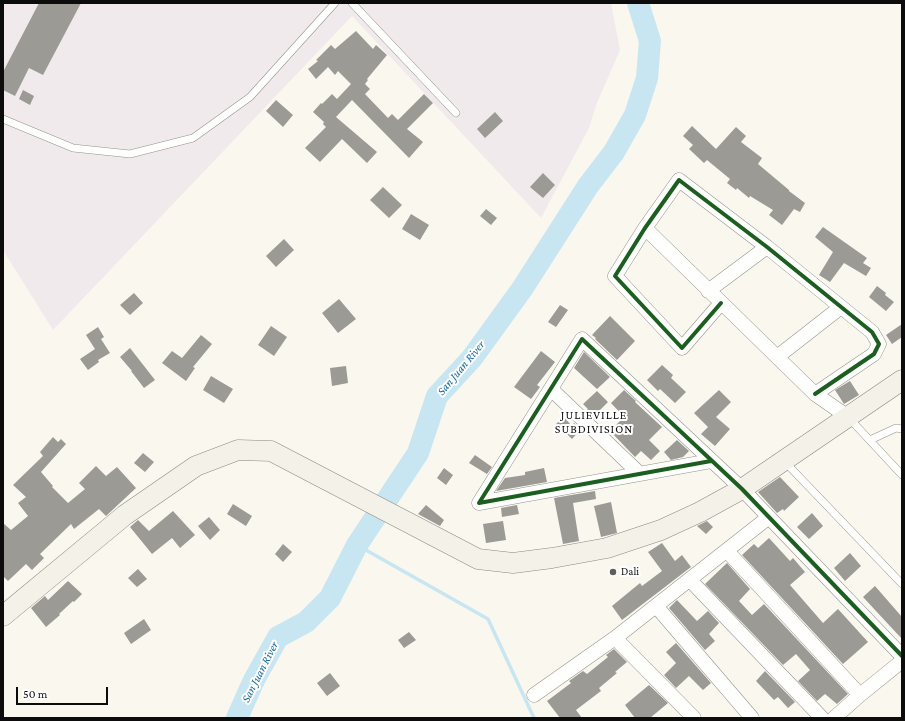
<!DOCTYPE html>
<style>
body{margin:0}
#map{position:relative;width:905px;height:721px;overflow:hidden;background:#faf7ef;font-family:"Crimson Pro",serif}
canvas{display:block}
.frame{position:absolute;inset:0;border:4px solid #0c0c0c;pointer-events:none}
.scale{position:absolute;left:16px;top:687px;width:92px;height:18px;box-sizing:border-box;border:2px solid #0c0c0c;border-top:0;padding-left:5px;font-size:12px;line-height:14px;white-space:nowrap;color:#0c0c0c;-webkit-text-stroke:3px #fff;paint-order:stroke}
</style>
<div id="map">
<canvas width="905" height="721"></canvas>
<div class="frame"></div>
<div class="scale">50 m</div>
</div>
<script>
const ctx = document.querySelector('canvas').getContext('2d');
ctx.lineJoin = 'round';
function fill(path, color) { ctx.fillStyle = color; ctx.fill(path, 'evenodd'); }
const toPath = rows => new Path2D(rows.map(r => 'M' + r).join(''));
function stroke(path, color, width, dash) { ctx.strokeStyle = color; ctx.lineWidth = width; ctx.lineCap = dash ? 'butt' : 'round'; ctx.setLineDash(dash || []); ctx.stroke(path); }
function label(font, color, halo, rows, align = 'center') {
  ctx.font = font + ' "Crimson Pro",serif'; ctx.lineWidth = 4; ctx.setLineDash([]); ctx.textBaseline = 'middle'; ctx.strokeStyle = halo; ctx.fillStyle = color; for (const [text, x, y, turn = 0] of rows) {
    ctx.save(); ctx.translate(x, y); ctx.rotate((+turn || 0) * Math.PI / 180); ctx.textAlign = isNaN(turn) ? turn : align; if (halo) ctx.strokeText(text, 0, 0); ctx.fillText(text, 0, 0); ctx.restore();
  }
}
fill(toPath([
 [3,3,611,3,620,50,597,103,589,128,541,218,352,16,53,330,3,250]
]), '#f1eaec');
stroke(toPath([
 [357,545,488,619,534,718]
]), '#c7e6f2', 3.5);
stroke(toPath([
 [237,718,254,680,278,637,306,622,330,598,357,545,418,453,437,396,472,358,522,289,588,186,614,152,635,115,647,78,650,41,638,3]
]), '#c7e6f2', 22);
fill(toPath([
 [39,3,81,3,43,75,29,68,15,96,3,90,3,72],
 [356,31,373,49,376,45,387,55,367,79,368,80,365,84,370,89,365,94,388,118,392,114,398,120,424,94,433,103,407,129,423,142,409,158,352,100,336,117,377,152,367,163,342,139,320,162,305,148,326,127,323,124,324,122,313,112,321,103,322,104,332,94,337,99,351,84,338,71,335,75,328,67,316,79,308,69,318,61,316,60,331,45,335,49],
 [23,90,34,96,30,105,19,99],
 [276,100,293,115,283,127,266,111],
 [495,112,503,121,485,138,477,129],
 [692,126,716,149,736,127,746,136,741,142,762,158,758,164,789,190,789,191,805,203,800,212,794,209,782,225,769,215,773,210,750,196,749,198,737,188,736,190,727,183,730,179,707,160,704,163,689,149,693,145,683,136],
 [543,173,555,185,543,198,530,187],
 [383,187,402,205,389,218,370,200],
 [486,209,497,218,491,225,480,216],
 [411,214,429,225,420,240,402,229],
 [823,227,867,258,863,263,871,268,866,276,844,263,830,282,819,275,833,252,815,237],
 [284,239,294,250,276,267,266,256],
 [877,286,886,293,885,295,894,302,886,311,869,297],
 [134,293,143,303,130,315,120,305],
 [339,299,356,319,338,333,322,313],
 [560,305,568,310,556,327,548,322],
 [610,316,635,341,617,360,595,339,596,338,592,335],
 [902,324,902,337,892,344,886,335],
 [271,326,287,337,274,356,258,345],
 [98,327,104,337,101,339,110,353,98,360,99,362,88,370,80,359,95,349,86,335],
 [201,335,212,344,193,367,195,368,186,381,162,363,172,351,182,358],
 [130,348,155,380,144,388,131,371,132,371,120,357],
 [541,351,555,362,537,385,540,387,531,399,514,387],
 [584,352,610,377,597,389,574,368],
 [662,365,673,375,671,378,686,392,675,403,660,389,658,391,647,380],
 [346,366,348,383,332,386,330,368],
 [211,376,233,389,224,403,203,390],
 [850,381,859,395,844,404,835,390],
 [624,390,636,401,635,402,662,427,649,440,660,451,651,460,641,451,635,457,610,431,624,417,611,403],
 [719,390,731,402,716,417,730,429,715,446,701,434,708,427,694,413],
 [597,391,608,402,593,417,586,411,588,409,583,404],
 [564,417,570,424,563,431,556,424],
 [574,423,581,429,572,439,566,433],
 [53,437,58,442,61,439,66,444,41,472,53,486,52,487,68,503,85,489,79,483,96,466,106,476,117,467,136,488,106,516,99,509,74,529,71,524,40,554,44,558,32,570,26,564,8,581,3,576,3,523,11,530,28,516,18,503,26,497,13,485,43,456,40,452],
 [677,440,689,451,683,457,671,460,664,452],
 [143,453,154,462,145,472,134,463],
 [475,455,492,467,487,474,469,463],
 [444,468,453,475,446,485,437,478],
 [544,468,547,482,496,491,505,478,525,475,525,472],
 [780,477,799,497,784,511,783,509,777,513,758,492],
 [595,491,596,499,573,503,579,541,563,544,554,498],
 [611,502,617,533,601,537,594,506],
 [233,504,252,516,246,526,227,514],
 [426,505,444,520,440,526,418,514],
 [517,505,519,514,502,517,501,508],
 [173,511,195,535,180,548,172,538,152,554,130,527,138,520,149,531],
 [812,513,823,526,809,539,797,527],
 [209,517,220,530,210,540,198,526],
 [503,521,506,540,486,543,483,524],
 [707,521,713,527,706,534,697,526],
 [769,538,790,561,793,558,805,572,790,585,823,623,838,609,868,642,843,664,742,555,754,544,758,548],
 [662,543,675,561,682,555,691,567,622,620,612,606,640,583,642,586,662,571,648,552],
 [283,544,292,552,283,562,275,554],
 [850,553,861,566,845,581,834,568],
 [727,563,750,589,739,601,752,615,764,604,848,694,837,704,825,694,817,701,798,681,810,670,796,654,783,665,705,584],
 [138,569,147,579,137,587,128,578],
 [68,581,82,594,74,602,73,601,59,614,60,615,46,627,31,608,45,596,48,600],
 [875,586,902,617,902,639,863,597],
 [677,600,697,621,708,611,719,623,709,634,715,641,705,650,669,608],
 [144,619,151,630,131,644,124,633],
 [409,632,416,640,404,648,398,640],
 [676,643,711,683,703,690,689,676,676,688,664,675,676,663,666,652],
 [614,649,627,662,615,672,617,673,599,688,601,691,576,710,582,718,560,718,547,701,571,683,569,681,583,671,587,674,608,657,606,655],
 [765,671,795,702,788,708,778,697,774,700,756,681],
 [330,673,340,686,327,696,317,683],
 [649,685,668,703,650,718,635,718,625,705]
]), '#9c9a95');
const lane = toPath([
 [352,3,456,113],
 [3,119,73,148,130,154,193,138,250,97,335,3],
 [849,418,902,475],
 [870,440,896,428,902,429],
 [785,462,902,584]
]);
const street = toPath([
 [645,228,815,394,848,417],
 [708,291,767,247],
 [721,303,682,348,615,276,645,228,679,180,767,247,872,332,879,344,874,354,815,394],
 [777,357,841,307],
 [551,389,640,474],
 [711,461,479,503,582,339,742,489,902,656],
 [727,551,860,695],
 [690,580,822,718],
 [656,606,752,718],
 [615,638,694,718],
 [534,695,615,638,769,517],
 [834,718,860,695,902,661]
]);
const secondary = toPath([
 [3,616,125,515,196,466,238,450,271,451,478,559,513,563,552,558,607,548,661,530,700,512,742,489,902,380]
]);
stroke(lane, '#93928e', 8);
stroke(street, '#93928e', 15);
stroke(secondary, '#8a8885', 21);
stroke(lane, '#fefefd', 7);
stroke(street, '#fefefd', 14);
stroke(secondary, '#f4f2e8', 20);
stroke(toPath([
 [721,303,682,348,615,276,645,228,679,180,767,247,872,332,879,344,874,354,815,394],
 [711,461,479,503,582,339,742,489,902,656]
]), '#1b5e20', 4);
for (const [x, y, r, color] of [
 [613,572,4,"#5f5e5b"]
]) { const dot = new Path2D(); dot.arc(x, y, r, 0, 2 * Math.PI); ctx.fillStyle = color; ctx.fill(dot); stroke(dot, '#fff', 1.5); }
label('11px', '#0c0c0c', '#fff', [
 ["Dali",621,572]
], 'left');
label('italic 12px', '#196a99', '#fff', [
 ["San Juan River",461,368,-50],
 ["San Juan River",260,672,-63]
]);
ctx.letterSpacing = '1px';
label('12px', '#0c0c0c', '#fff', [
 ["JULIEVILLE",594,415],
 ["SUBDIVISION",594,429]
]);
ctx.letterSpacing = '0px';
</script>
